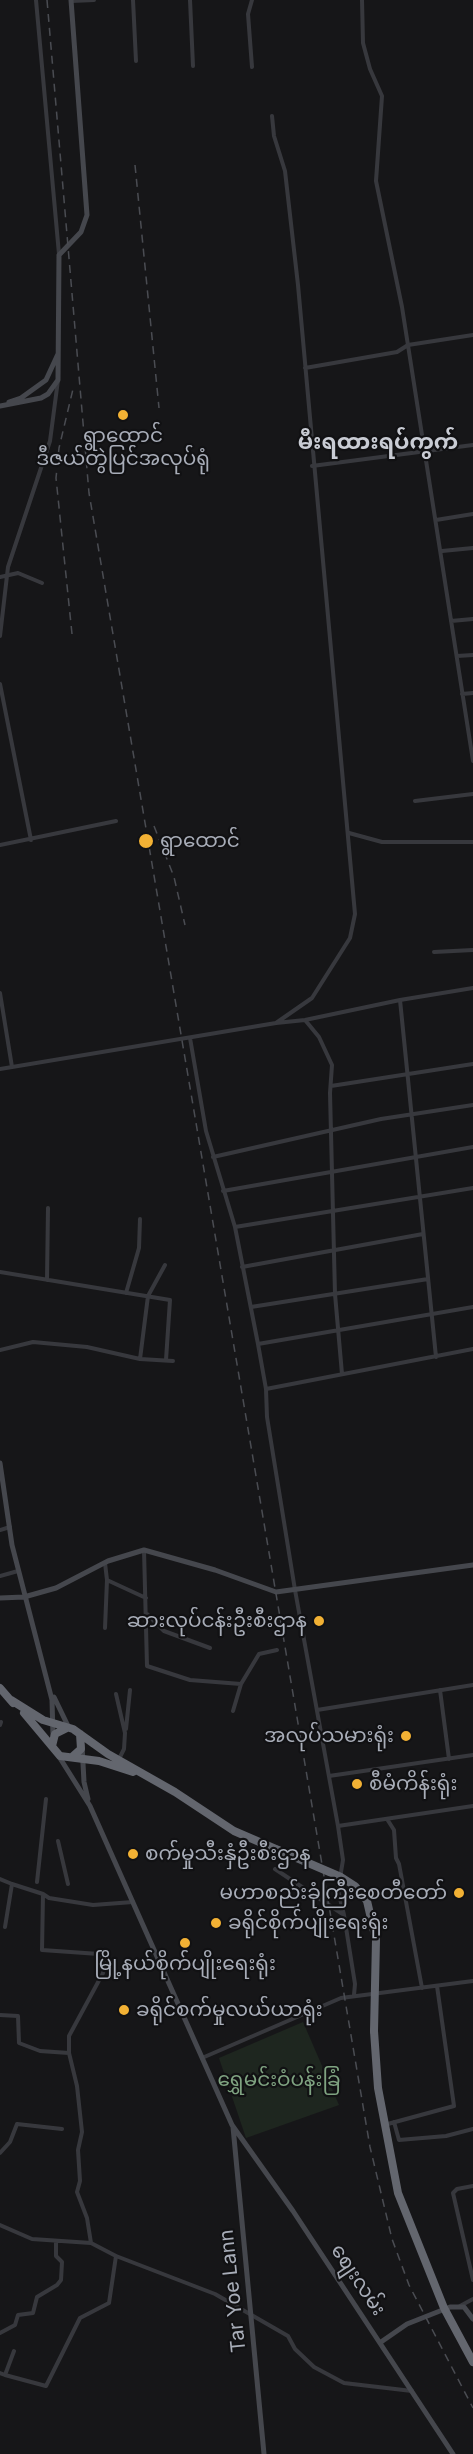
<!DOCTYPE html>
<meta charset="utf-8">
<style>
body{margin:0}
canvas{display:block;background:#161618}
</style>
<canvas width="473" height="2454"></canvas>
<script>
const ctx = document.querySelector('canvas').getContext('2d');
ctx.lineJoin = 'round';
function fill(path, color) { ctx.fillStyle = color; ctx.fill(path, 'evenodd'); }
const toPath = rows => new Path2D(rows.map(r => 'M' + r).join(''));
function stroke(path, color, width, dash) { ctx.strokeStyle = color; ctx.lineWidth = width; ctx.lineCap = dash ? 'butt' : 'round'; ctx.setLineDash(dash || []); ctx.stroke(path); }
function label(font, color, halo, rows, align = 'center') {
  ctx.font = font + ' Inter,"Noto Sans Myanmar",sans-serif'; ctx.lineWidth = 4.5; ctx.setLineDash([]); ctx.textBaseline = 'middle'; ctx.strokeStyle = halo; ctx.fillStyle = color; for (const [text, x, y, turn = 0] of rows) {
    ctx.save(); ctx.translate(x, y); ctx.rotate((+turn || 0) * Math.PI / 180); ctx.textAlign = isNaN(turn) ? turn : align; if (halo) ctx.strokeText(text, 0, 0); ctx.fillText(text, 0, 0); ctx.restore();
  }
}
fill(toPath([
 [303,2022,339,2105,246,2138,219,2058]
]), '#1e261f');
stroke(toPath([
 [36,0,59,254],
 [133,0,136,61],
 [190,0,193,66],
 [252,0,248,14,252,67],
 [362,0,363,43,370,69,382,96,376,181,402,307,473,761],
 [71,1,94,0],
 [272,116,274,136,285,171,298,285,355,914,350,938,312,998,276,1023],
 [305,368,397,352,408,345,473,335],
 [312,466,473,445],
 [436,520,473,514],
 [442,551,473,548],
 [0,577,18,573,42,583],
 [451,621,473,619],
 [0,636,8,567,50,441,58,380],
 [457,656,473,655],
 [0,684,31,840],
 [462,694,473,693],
 [415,801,473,794],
 [349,833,382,842,473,842],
 [0,845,116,821],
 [434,952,473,950],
 [0,993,12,1067],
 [400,1000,436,1357],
 [305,1020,319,1037,332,1065,330,1093,335,1294,342,1374],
 [190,1038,206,1131,235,1227,258,1344,266,1389,267,1417,295,1590,338,1826,343,1860,338,1890,344,1915],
 [0,1069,276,1023,305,1020,400,1000,473,988],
 [331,1086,473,1064],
 [213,1157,381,1119,473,1105],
 [223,1191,473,1147],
 [235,1227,473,1188],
 [242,1267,423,1234],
 [0,1272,170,1300,166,1360],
 [47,1280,48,1208],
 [126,1293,139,1248,140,1219],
 [251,1307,428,1279],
 [258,1344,473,1307],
 [0,1350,33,1342,87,1347,140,1359,173,1361],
 [140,1359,148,1296,165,1265],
 [266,1389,473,1349],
 [0,1530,10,1527],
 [144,1550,147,1666,190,1680,241,1684],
 [105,1563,107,1580,105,1628],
 [0,1576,18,1571],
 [107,1580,146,1598],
 [147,1614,164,1631,210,1648],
 [440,1690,449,1759],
 [116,1694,125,1733,124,1749,119,1759],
 [317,1710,473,1685],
 [233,1711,241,1684,259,1654,277,1650],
 [0,1725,1,1722],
 [126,1729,130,1690],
 [329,1776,473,1755],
 [387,1819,394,1830,396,1858,399,1864,422,1988],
 [338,1826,473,1806],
 [58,1841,68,1884],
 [275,1869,344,1915,355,1984,354,1995],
 [0,1879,12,1884,5,1927],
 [37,1882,46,1799],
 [43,1894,49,1898,93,1905,133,1902],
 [0,2015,18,2016,19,2043,40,2051,69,2053,69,2036,103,1973,105,1965,99,1954,42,1950,43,1894,12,1884],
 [69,2053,77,2086,82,2132,78,2150,80,2181,77,2192,87,2218,91,2243],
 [202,2058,341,1998,473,1981],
 [394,2122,399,2140,446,2136,473,2129],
 [384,2125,454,2106,437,1986],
 [0,2153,10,2142,17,2124,62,2129],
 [473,2186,457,2189,453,2193,473,2280],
 [0,2225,32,2239,91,2243,116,2256,215,2294,288,2336,295,2349,314,2367,344,2383,412,2391],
 [460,2306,473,2299],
 [0,2333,15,2325,18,2315,33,2313,37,2297,57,2285,61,2280,62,2262,56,2256,56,2242],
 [0,2373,5,2375,14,2351],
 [5,2375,46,2386,80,2318,109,2303,116,2256]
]), '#37383d', 4);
stroke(toPath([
 [9,402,21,398,46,380,58,354],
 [0,406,41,398,48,394,58,380,59,255,81,232,87,215,71,0],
 [0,1463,12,1545,52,1700,53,1736],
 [0,1598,24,1597,56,1588,108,1561,144,1550,215,1570,276,1592,473,1565],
 [54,1697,69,1728],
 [82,1745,84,1782,88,1799],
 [58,1755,90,1806,232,2125,293,2211,453,2454],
 [233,2127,264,2454],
 [381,2342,407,2324,450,2307,464,2307,473,2319]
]), '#45474d', 5);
stroke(toPath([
 [0,1688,13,1703],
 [11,1700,43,1720,73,1729,108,1754,175,1792,234,1831,278,1850],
 [24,1713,60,1756,99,1761,133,1772],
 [52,1746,55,1734,67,1728],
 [72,1757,81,1749,80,1734],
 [374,2031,378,2088,398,2193,444,2308,473,2362]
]), '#63666e', 8);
stroke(toPath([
 [47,0,89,493,370,2147,392,2239,409,2285,473,2408],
 [135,165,159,408],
 [72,634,56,478,59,448,73,389],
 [154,826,174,877,185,925]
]), '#4a4c52', 1.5, [8, 6]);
stroke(toPath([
 [278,1850,341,1877,355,1886,367,1901,376,1940,374,2031]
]), '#63666e', 8);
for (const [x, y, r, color] of [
 [123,415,6,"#f2b134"],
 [146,841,8,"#f2b134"],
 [319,1621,6,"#f2b134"],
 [406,1736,6,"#f2b134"],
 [357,1784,6,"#f2b134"],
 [133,1854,6,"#f2b134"],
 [459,1893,6,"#f2b134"],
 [216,1923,6,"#f2b134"],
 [185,1943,6,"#f2b134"],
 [124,2010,6,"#f2b134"]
]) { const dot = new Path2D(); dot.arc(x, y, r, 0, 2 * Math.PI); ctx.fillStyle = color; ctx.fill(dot); stroke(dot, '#111113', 2); }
label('20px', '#a8adb8', '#111113', [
 ["ရွာထောင်",123,436,"center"],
 ["ဒီဇယ်တွဲပြင်အလုပ်ရုံ",123,459,"center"],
 ["ရွာထောင်",160,841],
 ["ဆားလုပ်ငန်းဦးစီးဌာန",307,1621,"right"],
 ["အလုပ်သမားရုံး",394,1736,"right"],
 ["စီမံကိန်းရုံး‌",369,1784],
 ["စက်မှုသီးနှံဦးစီးဌာန",145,1854],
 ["မဟာစည်းခုံကြီးစေတီတော်",447,1893,"right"],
 ["ခရိုင်စိုက်ပျိုးရေးရုံး",228,1923],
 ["မြို့နယ်စိုက်ပျိုးရေးရုံး",185,1964,"center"],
 ["ခရိုင်စက်မှုလယ်ယာရုံး",136,2010]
], 'left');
label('20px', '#7fa381', '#111113', [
 ["ရွှေမင်းဝံပန်းခြံ",279,2080]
]);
label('20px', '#a8adb8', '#111113', [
 ["စျေးလမ်း",358,2280,56],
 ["Tar Yoe Lann",233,2291,-96]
]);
label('bold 22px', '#c9ccd4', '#111113', [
 ["မီးရထားရပ်ကွက်",378,442]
]);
</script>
